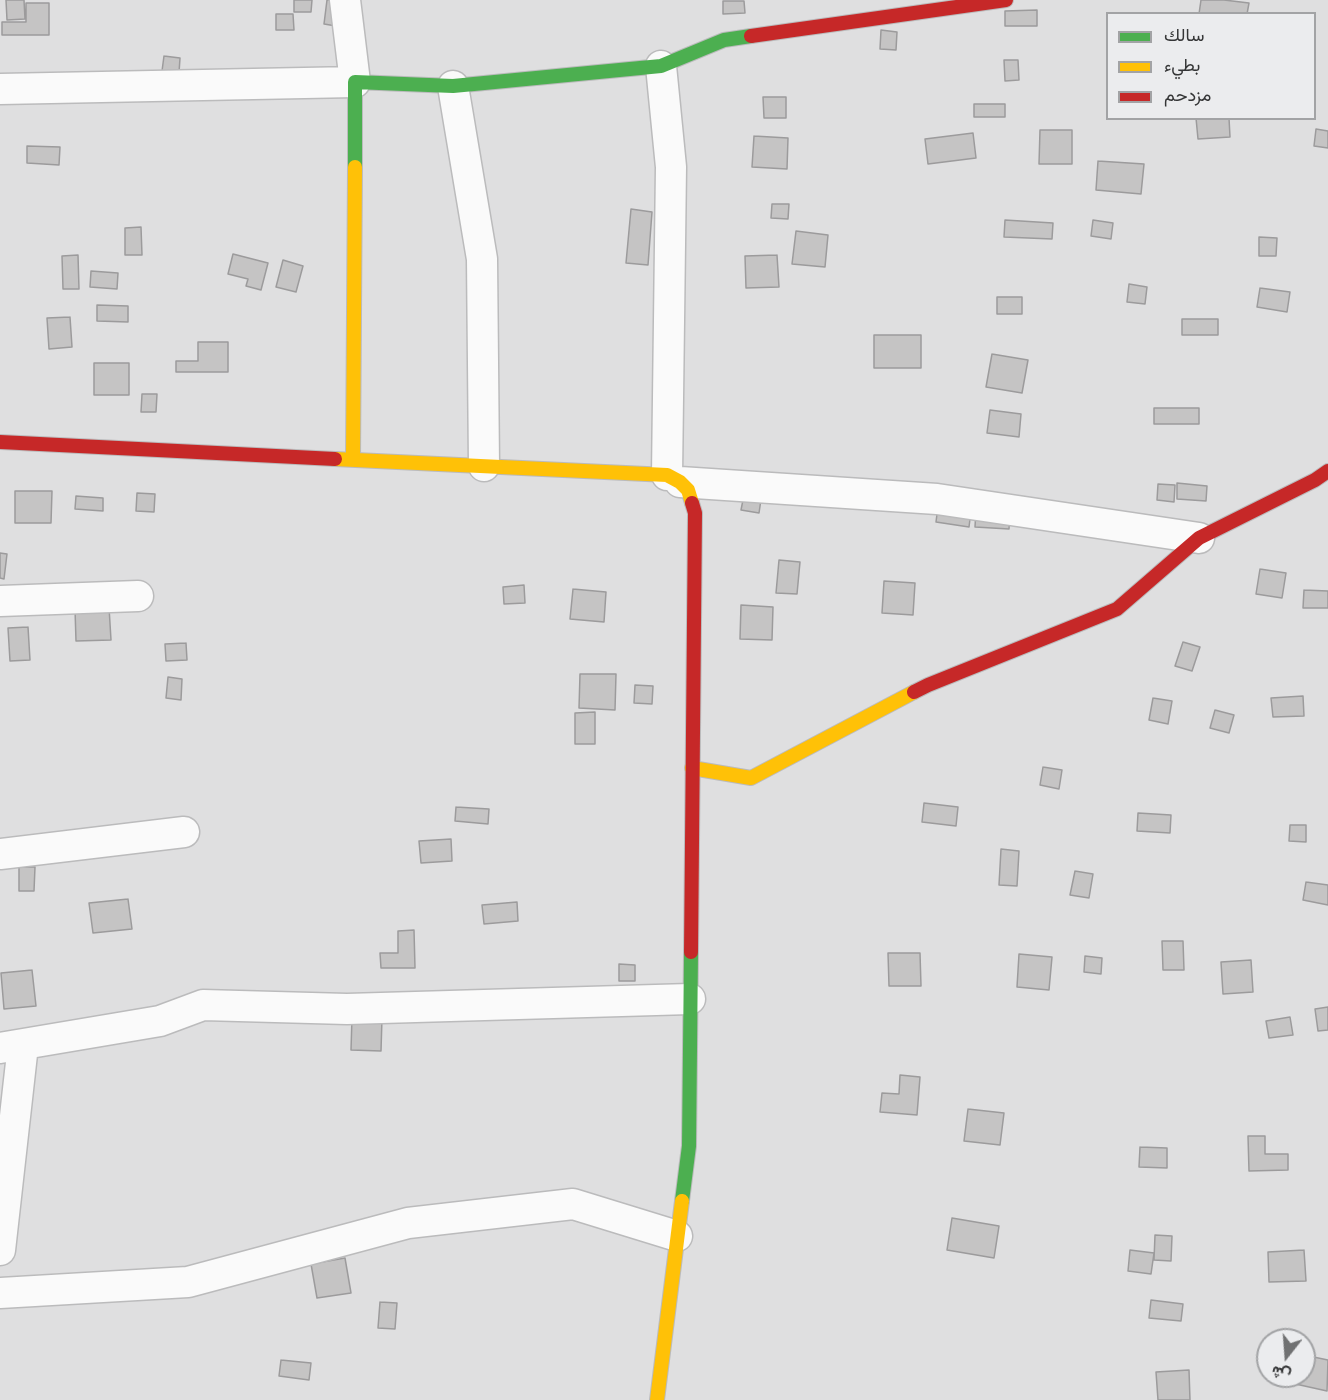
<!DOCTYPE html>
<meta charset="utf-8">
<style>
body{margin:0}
#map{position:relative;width:1328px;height:1400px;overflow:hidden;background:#dfdfe0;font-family:"Fira Sans Condensed",Vazirmatn,sans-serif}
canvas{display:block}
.legend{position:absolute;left:1106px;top:12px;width:210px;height:108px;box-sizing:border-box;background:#ebecee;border:2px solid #a2a3a5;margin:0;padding:8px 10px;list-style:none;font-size:18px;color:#353637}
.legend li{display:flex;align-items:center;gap:12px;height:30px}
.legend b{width:30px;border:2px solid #a2a3a5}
.north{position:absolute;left:1256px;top:1328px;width:60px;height:60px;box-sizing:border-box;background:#ebecee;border:2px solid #a2a3a5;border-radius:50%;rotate:197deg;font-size:16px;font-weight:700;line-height:24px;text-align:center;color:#353637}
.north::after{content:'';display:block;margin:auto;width:21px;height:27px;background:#707172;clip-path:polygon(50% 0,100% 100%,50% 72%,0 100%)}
</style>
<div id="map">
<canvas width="1328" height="1400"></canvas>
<ul class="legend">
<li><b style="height:8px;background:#4caf50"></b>سالك</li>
<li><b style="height:8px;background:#ffc107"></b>بطيء</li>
<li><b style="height:8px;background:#c62828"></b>مزدحم</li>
</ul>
<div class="north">ش</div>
</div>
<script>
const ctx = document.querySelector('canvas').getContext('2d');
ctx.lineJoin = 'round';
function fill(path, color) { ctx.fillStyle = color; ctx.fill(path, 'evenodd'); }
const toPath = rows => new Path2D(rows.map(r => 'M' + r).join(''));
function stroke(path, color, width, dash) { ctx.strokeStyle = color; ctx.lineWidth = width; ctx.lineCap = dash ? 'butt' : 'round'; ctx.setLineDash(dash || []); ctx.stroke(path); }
const building = toPath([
 [6,0,24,0,25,19,7,20,6,0],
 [294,0,312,0,311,12,294,12,294,0],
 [327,0,333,0,336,26,324,24,327,0],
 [1201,0,1224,0,1249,3,1247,14,1199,14,1201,0],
 [723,1,744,1,745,13,723,14,723,1],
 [26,3,49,3,49,35,2,35,2,22,26,22,26,3],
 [1037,10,1037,26,1005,26,1005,11,1037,10],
 [276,14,293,14,294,30,276,30,276,14],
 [881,30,897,32,896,50,880,49,881,30],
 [164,56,180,58,179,73,162,71,164,56],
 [1004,60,1018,60,1019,80,1005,81,1004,60],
 [763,97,786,97,786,118,764,118,763,97],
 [974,104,1005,104,1005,117,974,117,974,104],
 [1196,118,1229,118,1230,137,1198,139,1196,118],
 [1316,129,1328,131,1328,148,1314,146,1316,129],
 [1040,130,1072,130,1072,164,1039,164,1040,130],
 [973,133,976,158,928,164,925,139,973,133],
 [754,136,788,138,787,169,752,167,754,136],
 [27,146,60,147,59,165,27,163,27,146],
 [1098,161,1144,164,1141,194,1096,190,1098,161],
 [772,204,789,204,788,219,771,218,772,204],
 [631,209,652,212,648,265,626,263,631,209],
 [1005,220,1053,223,1052,239,1004,237,1005,220],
 [1093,220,1113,223,1111,239,1091,236,1093,220],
 [141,227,142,255,125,255,125,228,141,227],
 [796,231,828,235,825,267,792,264,796,231],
 [1259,237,1277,238,1276,256,1259,256,1259,237],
 [233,254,268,263,261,290,246,286,248,279,228,274,233,254],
 [78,255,79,289,63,289,62,256,78,255],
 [777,255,779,287,746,288,745,256,777,255],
 [283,260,303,266,296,292,276,287,283,260],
 [91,271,118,273,117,289,90,287,91,271],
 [1129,284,1147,287,1145,304,1127,302,1129,284],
 [1260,288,1290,292,1287,312,1257,307,1260,288],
 [997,297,1022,297,1022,314,997,314,997,297],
 [97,305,128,306,128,322,97,321,97,305],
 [70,317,72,347,49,349,47,318,70,317],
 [1182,319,1218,319,1218,335,1182,335,1182,319],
 [874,335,921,335,921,368,874,368,874,335],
 [198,342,228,342,228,372,176,372,176,361,198,361,198,342],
 [992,354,1028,360,1022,393,986,387,992,354],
 [94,363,129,363,129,395,94,395,94,363],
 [142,394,157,394,156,412,141,412,142,394],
 [1154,408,1199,408,1199,424,1154,424,1154,408],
 [990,410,1021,414,1019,437,987,433,990,410],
 [1177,483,1207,486,1206,501,1177,499,1177,483],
 [1158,484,1175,485,1174,502,1157,500,1158,484],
 [745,490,762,493,759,513,741,510,745,490],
 [15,491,52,491,51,523,15,523,15,491],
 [137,493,155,494,154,512,136,511,137,493],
 [76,496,103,498,103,511,75,509,76,496],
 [938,506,971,511,969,527,936,522,938,506],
 [976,510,1010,512,1009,529,975,527,976,510],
 [0,553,7,554,4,579,0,578,0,553],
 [779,560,800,562,797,594,776,593,779,560],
 [1260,569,1286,573,1282,598,1256,594,1260,569],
 [884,581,915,583,913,615,882,613,884,581],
 [524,585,525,603,504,604,503,587,524,585],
 [573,589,606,592,604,622,570,619,573,589],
 [1304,590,1328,591,1328,608,1303,608,1304,590],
 [741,605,773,607,772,640,740,639,741,605],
 [109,607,111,640,76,641,75,609,109,607],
 [28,627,30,660,10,661,8,628,28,627],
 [1183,642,1200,647,1192,671,1175,666,1183,642],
 [186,643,187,660,166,661,165,644,186,643],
 [580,674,616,674,615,710,579,708,580,674],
 [168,677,182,679,181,700,166,698,168,677],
 [635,685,653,686,652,704,634,703,635,685],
 [1303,696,1304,716,1273,717,1271,698,1303,696],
 [1153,698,1172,701,1168,724,1149,720,1153,698],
 [1215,710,1234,715,1229,733,1210,728,1215,710],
 [595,712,595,744,575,744,575,713,595,712],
 [1043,767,1062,770,1059,789,1040,785,1043,767],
 [924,803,958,807,956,826,922,822,924,803],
 [456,807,489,809,488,824,455,821,456,807],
 [1138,813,1171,815,1170,833,1137,831,1138,813],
 [1290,825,1306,825,1306,842,1289,841,1290,825],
 [451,839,452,861,421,863,419,841,451,839],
 [1001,849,1019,851,1017,886,999,885,1001,849],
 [19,867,35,867,34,891,19,891,19,867],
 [1075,871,1093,874,1089,898,1070,895,1075,871],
 [1306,882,1328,885,1328,905,1303,900,1306,882],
 [128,899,132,929,93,933,89,903,128,899],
 [517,902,518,921,484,924,482,905,517,902],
 [414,930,415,968,381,968,380,953,398,953,398,931,414,930],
 [1162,941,1183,941,1184,970,1163,970,1162,941],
 [888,953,920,953,921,986,889,986,888,953],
 [1019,954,1052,957,1049,990,1017,987,1019,954],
 [1085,956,1102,958,1101,974,1084,972,1085,956],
 [1251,960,1253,992,1223,994,1221,962,1251,960],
 [619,964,635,965,635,981,619,981,619,964],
 [32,970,36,1006,4,1009,1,973,32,970],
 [1328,1007,1328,1030,1318,1031,1315,1009,1328,1007],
 [352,1017,382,1018,381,1051,351,1050,352,1017],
 [1290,1017,1293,1035,1269,1038,1266,1021,1290,1017],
 [900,1075,920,1077,917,1115,880,1112,882,1093,899,1094,900,1075],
 [968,1109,1004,1113,1000,1145,964,1141,968,1109],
 [1248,1136,1265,1136,1265,1154,1288,1154,1288,1170,1249,1171,1248,1136],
 [1140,1147,1167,1148,1167,1168,1139,1167,1140,1147],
 [952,1218,999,1226,994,1258,947,1250,952,1218],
 [1155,1235,1172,1236,1171,1261,1154,1260,1155,1235],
 [1130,1250,1154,1253,1151,1274,1128,1271,1130,1250],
 [1304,1250,1306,1281,1269,1282,1268,1252,1304,1250],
 [345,1258,351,1293,317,1298,311,1264,345,1258],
 [1151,1300,1183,1304,1181,1321,1149,1318,1151,1300],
 [380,1302,397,1303,395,1329,378,1328,380,1302],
 [1304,1355,1328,1360,1327,1391,1282,1381,1283,1376,1304,1376,1304,1355],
 [281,1360,311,1363,309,1380,279,1376,281,1360],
 [1189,1370,1190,1400,1158,1400,1156,1372,1189,1370]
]);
fill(building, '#c5c4c4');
stroke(building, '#9c9b9c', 1.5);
const street = toPath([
 [661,66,671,167,667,475],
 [453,86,482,259,484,466],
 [0,89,355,82,345,0],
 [680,482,937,499,1199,538],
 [0,601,138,596],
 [0,854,184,832],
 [0,1048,160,1021,203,1005,347,1009,690,999],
 [0,1250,23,1045],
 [0,1293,188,1282,408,1223,573,1204,677,1236]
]);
const fast = toPath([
 [355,167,355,82,453,86,661,66,724,40,751,36],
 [682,1201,689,1146,691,952]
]);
const slow = toPath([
 [335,459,667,475,680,482,688,490,692,503],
 [353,459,355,167],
 [692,768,751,778,914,692],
 [657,1400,682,1201]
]);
const jam = toPath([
 [751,36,1006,0],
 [0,442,335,459],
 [914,692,928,685,1117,609,1199,538,1315,480,1328,471],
 [691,952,695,513,692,503]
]);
stroke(street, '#bbbbbc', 33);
stroke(fast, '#bbbbbc', 16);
stroke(slow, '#bbbbbc', 16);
stroke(jam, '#bbbbbc', 16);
stroke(street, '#fafafa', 30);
stroke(fast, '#4caf50', 14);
stroke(slow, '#ffc107', 14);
stroke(jam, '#c62828', 14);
</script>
